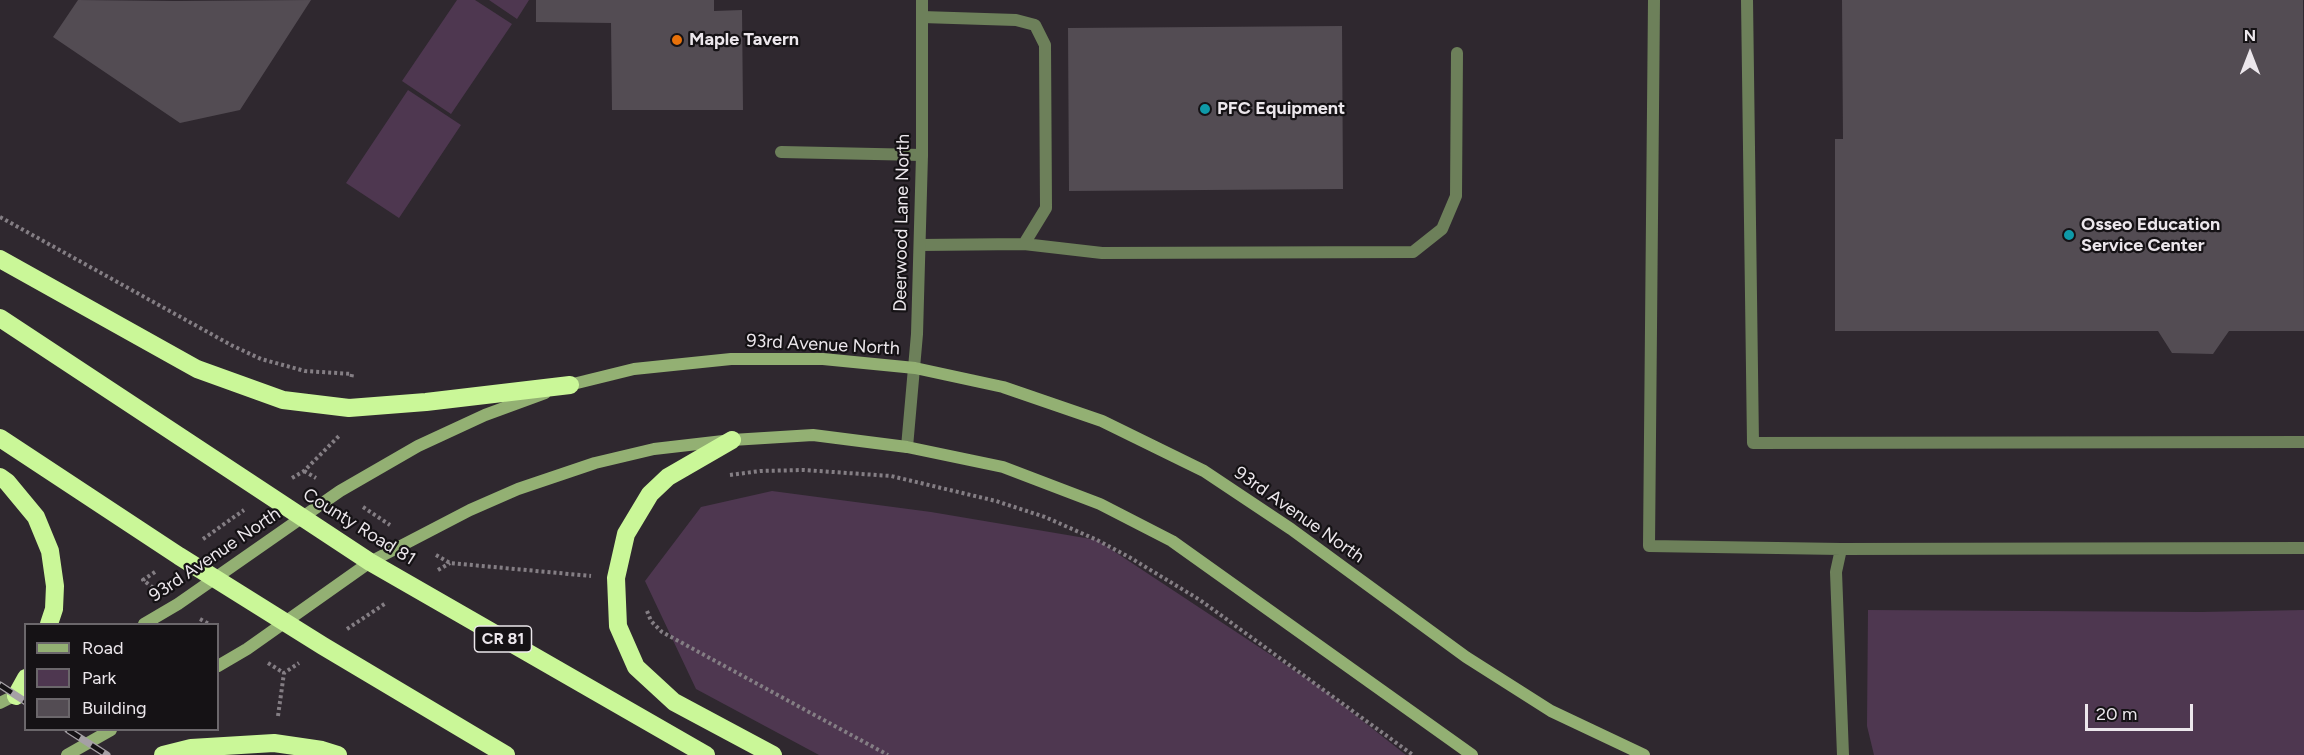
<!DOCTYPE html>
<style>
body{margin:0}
#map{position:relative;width:2304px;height:755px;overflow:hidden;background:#2f282f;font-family:Figtree,sans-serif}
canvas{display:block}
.legend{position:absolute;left:24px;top:623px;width:195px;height:108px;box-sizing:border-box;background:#151215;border:2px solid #6b676b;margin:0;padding:8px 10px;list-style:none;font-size:18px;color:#ece7ec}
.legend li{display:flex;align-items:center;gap:12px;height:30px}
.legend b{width:30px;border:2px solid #6b676b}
.north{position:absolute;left:2220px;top:24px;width:60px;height:60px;-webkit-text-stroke:4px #151215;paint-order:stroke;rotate:0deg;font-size:16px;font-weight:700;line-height:24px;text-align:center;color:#ece7ec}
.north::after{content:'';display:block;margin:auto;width:21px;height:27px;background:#ece7ec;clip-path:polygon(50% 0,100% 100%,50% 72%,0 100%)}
.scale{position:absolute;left:2085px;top:704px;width:108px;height:27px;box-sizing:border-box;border:3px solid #ece7ec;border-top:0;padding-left:8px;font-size:18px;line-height:21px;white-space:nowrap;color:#ece7ec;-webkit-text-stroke:4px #151215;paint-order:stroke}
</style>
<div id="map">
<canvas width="2304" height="755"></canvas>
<ul class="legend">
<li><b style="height:8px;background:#93b073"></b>Road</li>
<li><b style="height:16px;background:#4e3750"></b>Park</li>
<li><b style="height:16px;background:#534c53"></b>Building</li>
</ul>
<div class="north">N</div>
<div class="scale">20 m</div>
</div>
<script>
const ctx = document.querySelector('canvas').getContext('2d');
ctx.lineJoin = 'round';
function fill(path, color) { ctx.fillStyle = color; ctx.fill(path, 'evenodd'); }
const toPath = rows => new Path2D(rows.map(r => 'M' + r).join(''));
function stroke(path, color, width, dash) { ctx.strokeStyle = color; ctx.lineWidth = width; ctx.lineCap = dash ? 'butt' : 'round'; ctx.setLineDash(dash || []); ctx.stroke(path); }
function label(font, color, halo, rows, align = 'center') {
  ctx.font = font + ' Figtree,sans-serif'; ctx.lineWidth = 4.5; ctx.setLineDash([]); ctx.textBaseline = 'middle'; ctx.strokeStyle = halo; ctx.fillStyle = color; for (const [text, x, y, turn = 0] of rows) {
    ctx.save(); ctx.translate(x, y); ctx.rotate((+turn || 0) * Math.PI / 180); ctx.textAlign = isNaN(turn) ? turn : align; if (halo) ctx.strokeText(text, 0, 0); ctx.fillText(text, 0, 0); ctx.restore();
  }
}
fill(toPath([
 [457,0,475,0,512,24,451,114,402,81],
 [489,0,529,0,517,19],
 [408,90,461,125,399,218,346,183],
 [772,491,931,512,1097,540,1321,688,1406,755,819,755,696,689,645,581,701,507],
 [1868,610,2201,612,2304,610,2304,755,1874,755,1867,726]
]), '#4e3750');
fill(toPath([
 [78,0,175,1,311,0,240,110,180,123,53,37],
 [536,0,714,0,714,11,742,10,743,110,612,110,611,23,536,22],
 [1842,0,2303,0,2304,331,2229,331,2213,354,2172,353,2158,331,1835,331,1835,139,1843,139],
 [1342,26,1343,189,1069,191,1068,28]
]), '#534c53');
stroke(toPath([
 [0,217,231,345,261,359,305,371,352,374,351,380],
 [304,471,316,478],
 [730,475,760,471,804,470,891,476,996,501,1045,517,1097,540,1129,557,1200,600,1413,755],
 [292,478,304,471,340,435],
 [363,507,390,525],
 [203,539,244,510],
 [436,555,450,563,591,576],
 [438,570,450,563],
 [155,572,143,580,156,590],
 [647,611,651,621,662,632,888,755],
 [200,619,209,624],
 [347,629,386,603],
 [268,663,284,673],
 [278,716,284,673,299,663]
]), '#847e84', 4, [3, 3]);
stroke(toPath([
 [1654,0,1649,546,1841,549,1836,572,1843,755],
 [1747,0,1753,443,2304,442],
 [781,152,922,155],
 [1024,244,1102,253,1413,252,1442,229,1456,196,1457,53],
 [920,245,1024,244,1046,208,1045,45,1035,25,1016,20,922,17],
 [1841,549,2304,548]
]), '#6d805a', 12);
stroke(toPath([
 [907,447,917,334,922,155,922,0]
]), '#6d805a', 12);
stroke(toPath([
 [565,386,634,369,731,359,823,359,915,368,1003,387,1102,421,1204,471,1291,529,1466,657,1551,711,1644,755],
 [144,624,178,604,340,491,418,446,485,415,545,393],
 [218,666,247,649,370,562,470,510,518,489,595,463,654,449,732,440,813,435,907,447,1003,467,1100,504,1172,541,1472,755],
 [0,703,22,692],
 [67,755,111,730]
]), '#93b073', 12);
stroke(toPath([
 [0,259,197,369,283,400,349,408,426,402,570,385],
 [0,318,370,562,706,755],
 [0,438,179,556,323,646,506,755],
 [732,440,668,477,650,494,626,534,616,578,618,626,636,667,674,702,773,755],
 [0,477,7,482,36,517,50,551,55,586,54,609,49,624],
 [16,696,26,678],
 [163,755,191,748,274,743,322,750,338,755]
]), '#caf798', 18);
const rail = toPath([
 [0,685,26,702],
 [68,730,107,755]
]);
stroke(rail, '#a5a0a5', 7);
stroke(rail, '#151215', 4.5, [14]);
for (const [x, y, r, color] of [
 [677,40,6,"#e8710a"],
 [1205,109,6,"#0f9aa8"],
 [2069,235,6,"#0f9aa8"]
]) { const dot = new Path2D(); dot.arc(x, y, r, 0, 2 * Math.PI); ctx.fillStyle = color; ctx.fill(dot); stroke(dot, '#151215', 2); }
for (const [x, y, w] of [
 [503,639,57]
]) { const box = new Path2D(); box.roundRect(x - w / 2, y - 13, w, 26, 4.5); ctx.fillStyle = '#151215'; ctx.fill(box); stroke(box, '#ece7ec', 1.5); }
label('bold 16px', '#ece7ec', null, [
 ["CR 81",503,639]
]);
label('bold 18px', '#ece7ec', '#151215', [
 ["Maple Tavern",689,40],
 ["PFC Equipment",1217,109],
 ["Osseo Education",2081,225],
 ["Service Center",2081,246]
], 'left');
label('18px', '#ece7ec', '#151215', [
 ["Deerwood Lane North",902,223,-89],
 ["93rd Avenue North",823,345,3],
 ["93rd Avenue North",1299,515,35],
 ["County Road 81",359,527,32],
 ["93rd Avenue North",215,555,-34]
]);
</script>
